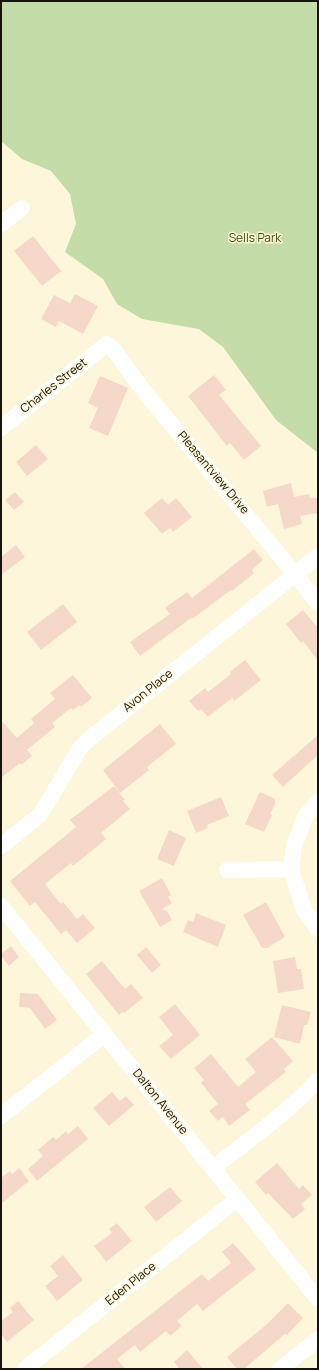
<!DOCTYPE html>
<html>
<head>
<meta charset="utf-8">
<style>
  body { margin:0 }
  #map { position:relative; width:319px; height:1370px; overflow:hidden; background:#fef6da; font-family:Manrope,sans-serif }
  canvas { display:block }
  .frame { position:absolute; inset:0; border:2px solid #17150b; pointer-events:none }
</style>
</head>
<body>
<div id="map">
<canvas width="319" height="1370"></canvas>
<div class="frame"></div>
</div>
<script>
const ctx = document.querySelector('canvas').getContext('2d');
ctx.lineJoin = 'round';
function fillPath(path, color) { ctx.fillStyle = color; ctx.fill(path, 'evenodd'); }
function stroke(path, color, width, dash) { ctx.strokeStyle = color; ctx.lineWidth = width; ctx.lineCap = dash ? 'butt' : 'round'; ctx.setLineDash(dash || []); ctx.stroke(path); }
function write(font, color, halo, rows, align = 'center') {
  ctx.font = font + ' Manrope,sans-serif'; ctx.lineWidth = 3; ctx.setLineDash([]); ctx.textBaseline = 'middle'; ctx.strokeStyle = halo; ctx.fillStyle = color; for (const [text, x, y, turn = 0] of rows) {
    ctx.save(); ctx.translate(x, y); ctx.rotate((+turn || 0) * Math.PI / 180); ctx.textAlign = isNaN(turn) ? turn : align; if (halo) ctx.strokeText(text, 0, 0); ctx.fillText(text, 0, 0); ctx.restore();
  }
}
const green = new Path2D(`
  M1 1H318V453L276 420 223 347 199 329 142 319 117 304 103 279 65 252 76 224 70 194 51 171 22 159 1 141Z`);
const building = new Path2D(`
  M33 236 61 271 42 286 14 251Z
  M75 294 98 306 83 334 59 321 56 327 41 319 54 295 70 303Z
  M214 375 226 390 219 395 261 446 244 460 230 443 227 446 188 396Z
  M100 376 128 388 108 436 89 428 98 408 88 403Z
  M36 445 48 459 27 476 16 462Z
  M291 483 294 497 309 494 310 498H318V513L300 516 302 524 284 529 278 504 267 507 263 491Z
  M15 492 24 502 14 510 5 500Z
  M162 498 168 505 176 498 192 517 173 532 170 528 162 534 144 513Z
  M16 545 25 557 1 575V557Z
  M254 549 263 560 252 570 254 573 232 591 231 590 192 619 191 618 140 656 130 642 170 614 165 608 187 592 192 598Z
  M63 604 77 622 41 650 27 632Z
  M303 610 318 628V661L303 641 301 643 286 624Z
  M245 660 261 680 234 701 232 698 208 717 201 709 198 711 189 701 205 688 208 692 231 674 230 672Z
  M73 675 92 698 81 707 80 705 73 710 71 708 52 723 55 727 27 750 32 756 21 765 20 763 1 778V720L17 738 34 723 31 719 55 699 50 693Z
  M160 724 176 744 147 767 149 770 120 793 103 770Z
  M318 735V755L283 787 272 775Z
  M114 786 125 800 123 801 130 809 101 833 106 839 73 866 71 863 45 884 61 904 63 902 77 919 83 914 95 928 77 943 66 930 61 934 35 902 30 906 10 881 76 827 70 820Z
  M260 792 275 799V804L270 814 272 815 264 832 245 824Z
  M221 797 229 816 207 825 208 828 196 833 187 811Z
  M169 830 186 838 174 866 157 859Z
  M162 878 171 895 168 897 172 903 162 909 167 911 172 920 160 927 139 891Z
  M266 902 285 937 267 948H262L243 915Z
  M196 913 226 925 218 947 183 932 188 920 193 922Z
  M11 946 19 957 9 966 1 956V954Z
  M146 947 161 965 152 973 137 955Z
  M295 957 297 969H301L304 989 278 993 273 961Z
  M102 961 125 989 131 984 143 998 124 1013 123 1012 119 1015 86 974Z
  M20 993 38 994 57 1020 45 1029 30 1008 19 1007Z
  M175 1004 200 1035 171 1059 159 1046 173 1035 159 1017Z
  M282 1005 311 1012 307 1025H304L300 1044 274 1037Z
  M272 1037 293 1061 284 1069 286 1072 245 1104 250 1110 229 1126 223 1117 218 1121 209 1111 218 1104 201 1083 204 1080 194 1068 211 1054 238 1087 256 1072 245 1059Z
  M112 1092 120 1101 126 1096 134 1105 109 1126 93 1108Z
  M78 1126 88 1139 37 1181 28 1169 43 1156 38 1150 53 1137 56 1140 66 1131 68 1134Z
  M277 1163 299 1189 303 1185 312 1195 301 1204 305 1209 293 1219 268 1193 266 1195 255 1182Z
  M19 1168 29 1181 1 1204V1178L10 1171 12 1174Z
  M170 1187 182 1201 156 1222 144 1207Z
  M117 1223 132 1241 106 1262 94 1246 112 1233 109 1229Z
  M233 1243 256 1269 203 1311 197 1304 177 1321 182 1326 170 1336 166 1331 140 1352 135 1345 117 1359 125 1369H81L202 1274 208 1281 231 1263 222 1252Z
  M63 1255 83 1280 57 1301 45 1286 58 1276 50 1266Z
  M18 1301 34 1320 7 1342 1 1334V1321L13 1312 10 1308Z
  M288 1303 303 1318 287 1335 285 1334 244 1369H237L227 1357 266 1325Z
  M187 1350 203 1369H180L174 1362Z`);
const minor = new Path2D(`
  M1 224 22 208
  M1 428 107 344 114 350 139 385 295 574 318 603
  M318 802 305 817 298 836 294 846 291 869 304 910 318 929
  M1 846 40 815 80 748 88 740 318 556
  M227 870 291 869
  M1 906 318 1299
  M1 1116 105 1034
  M213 1168C249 1140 287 1113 318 1080
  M25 1369 237 1199
  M280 1369 318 1339`);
const parkNames = [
  ["Sells Park",255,239]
];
const streetNames = [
  ["Charles Street",54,386,-38],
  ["Pleasantview Drive",213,473,50],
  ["Avon Place",148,691,-39],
  ["Dalton Avenue",160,1102,51],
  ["Eden Place",131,1284,-39]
];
fillPath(green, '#c4dca8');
fillPath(building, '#f5d8ca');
stroke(minor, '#fff', 16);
write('12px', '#385300', '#fef6da', parkNames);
write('12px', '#17150b', '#fef6da', streetNames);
</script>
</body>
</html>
